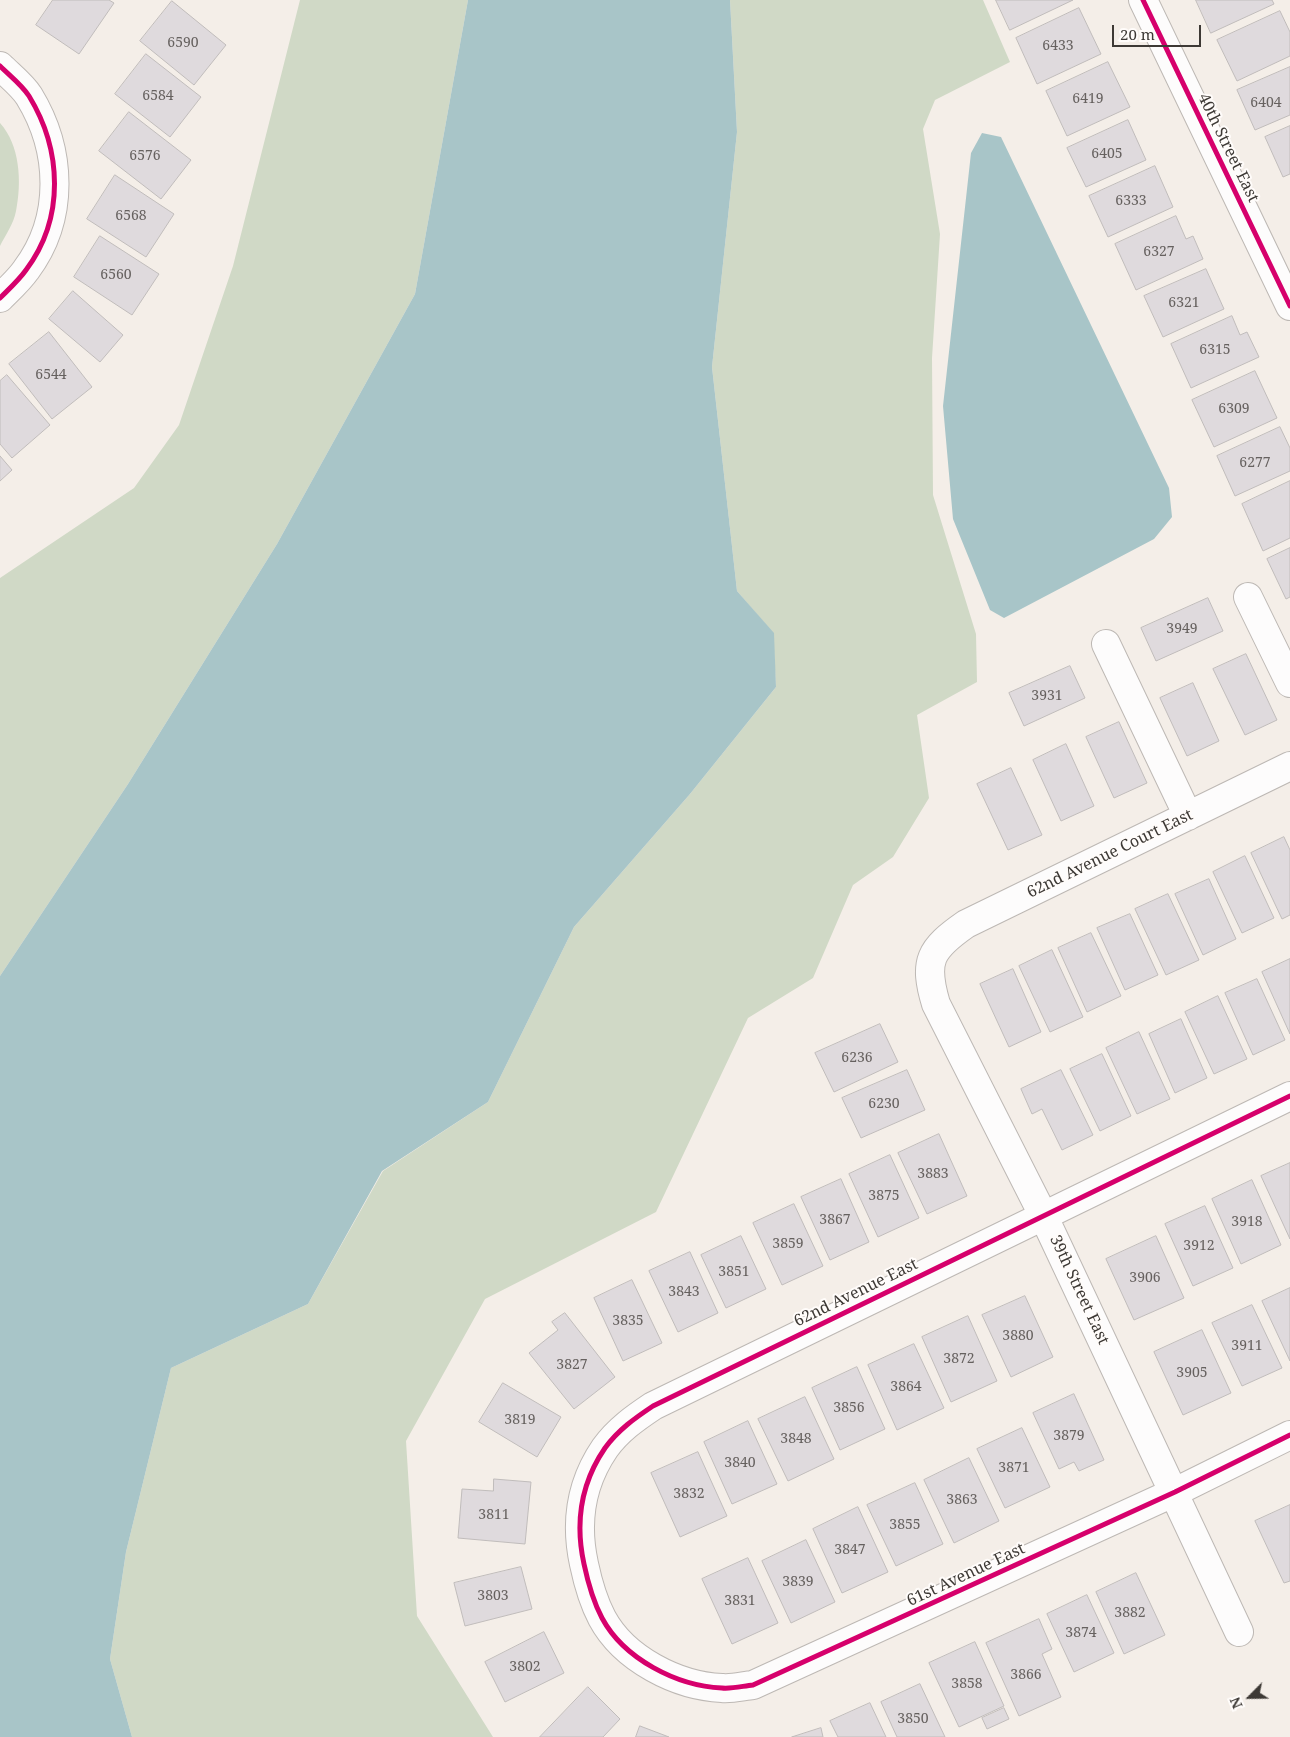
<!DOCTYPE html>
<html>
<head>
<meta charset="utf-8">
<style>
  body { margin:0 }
  #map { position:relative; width:1290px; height:1737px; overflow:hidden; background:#f4eee8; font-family:"Noto Serif",serif }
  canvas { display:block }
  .north { position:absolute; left:1225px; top:1672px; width:50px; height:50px; -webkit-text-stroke:4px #fffcfa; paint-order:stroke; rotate:247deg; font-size:14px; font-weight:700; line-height:20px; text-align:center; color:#3d3935 }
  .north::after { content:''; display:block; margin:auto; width:18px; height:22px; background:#3d3935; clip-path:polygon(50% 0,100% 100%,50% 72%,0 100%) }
  .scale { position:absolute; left:1112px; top:25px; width:89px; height:22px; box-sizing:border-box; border:2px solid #3d3935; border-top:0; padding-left:6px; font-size:15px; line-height:18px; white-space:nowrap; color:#3d3935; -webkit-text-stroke:4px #fffcfa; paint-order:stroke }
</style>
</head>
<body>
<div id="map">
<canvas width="1290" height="1737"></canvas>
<div class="north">N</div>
<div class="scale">20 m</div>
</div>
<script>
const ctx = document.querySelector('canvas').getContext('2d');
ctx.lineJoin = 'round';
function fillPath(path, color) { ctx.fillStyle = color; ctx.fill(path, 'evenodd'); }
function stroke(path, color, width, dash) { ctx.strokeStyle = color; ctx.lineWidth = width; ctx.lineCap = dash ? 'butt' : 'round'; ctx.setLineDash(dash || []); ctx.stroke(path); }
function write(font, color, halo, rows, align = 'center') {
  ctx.font = font + ' "Noto Serif",serif'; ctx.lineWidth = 4; ctx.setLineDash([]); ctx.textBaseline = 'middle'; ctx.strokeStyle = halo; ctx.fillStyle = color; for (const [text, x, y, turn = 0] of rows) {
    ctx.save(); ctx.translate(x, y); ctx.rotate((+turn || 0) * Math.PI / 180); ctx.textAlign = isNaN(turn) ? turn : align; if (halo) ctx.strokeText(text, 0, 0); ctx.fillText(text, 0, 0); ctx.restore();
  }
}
const green = new Path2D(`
  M300 0H468L415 294 277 544 128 784 0 976V578L134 488 179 425 233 266Z
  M730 0H983L1010 62 935 100 923 129 940 234 932 358 933 495 976 634 977 682 917 715 929 798 893 857 853 885 813 978 748 1018 656 1212 485 1299 406 1441 417 1616 493 1737H132L110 1659 126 1552 171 1368 308 1304 383 1171 488 1102 574 927 690 794 776 687 773 633 737 591 712 367 737 132Z
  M0 123C20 145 22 182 16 211 14 223 5 236 0 246Z`);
const water = new Path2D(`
  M468 0H730L737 132 712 367 737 591 774 633 776 687 690 794 574 927 488 1102 382 1171 308 1304 171 1368 126 1552 110 1659 132 1737H0V976L128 784 277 544 415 294Z
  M982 133 1001 137 1169 488 1172 517 1154 539 1004 618 990 610 953 519 943 406 971 153Z`);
const building = new Path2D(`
  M53 0H109L114 3 79 54 36 25Z
  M996 0H1073L1010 30Z
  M1196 0H1272L1274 4 1211 33Z
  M172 1 226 45 194 85 140 41Z
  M1079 8 1101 54 1037 84 1016 38Z
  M1280 11 1290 32V56L1237 81 1217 40Z
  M146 54 201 97 170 137 115 94Z
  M1108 62 1130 107 1067 136 1046 91Z
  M1290 67V115L1255 130 1237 90Z
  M129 112 191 160 161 199 99 151Z
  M1128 120 1146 160 1086 187 1067 148Z
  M1290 126V174L1283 177 1265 137Z
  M1155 166 1173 207 1108 237 1089 196Z
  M115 175 174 214 146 257 87 219Z
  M1176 216 1186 239 1193 236 1203 259 1136 290 1115 244Z
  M100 236 159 274 132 315 74 277Z
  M1206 269 1224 309 1163 337 1144 296Z
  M73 291 123 335 100 362 49 319Z
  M1232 316 1240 335 1247 332 1259 357 1191 388 1171 344Z
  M49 332 92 387 52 419 9 364Z
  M1255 371 1277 418 1214 447 1192 400Z
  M7 375 50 425 12 458 0 444V381Z
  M1280 427 1290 448V471L1235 496 1217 456Z
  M0 456 12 470 0 481Z
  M1290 481V538L1263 551 1242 504Z
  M1290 548V597L1286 599 1267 559Z
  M1208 598 1223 631 1156 661 1141 628Z
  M1246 654 1277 720 1245 735 1213 669Z
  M1070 666 1085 698 1024 726 1009 693Z
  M1193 683 1219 741 1187 756 1160 698Z
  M1119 722 1147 783 1114 798 1086 737Z
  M1066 744 1094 806 1061 821 1033 760Z
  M1011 768 1042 835 1008 850 977 784Z
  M1284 837 1290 850V915L1282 919 1251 853Z
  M1245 856 1274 918 1242 933 1213 872Z
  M1209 879 1236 939 1203 955 1175 894Z
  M1168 894 1199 960 1166 975 1135 909Z
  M1130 914 1158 975 1125 990 1097 928Z
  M1091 933 1121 996 1087 1012 1058 948Z
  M1052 950 1083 1017 1050 1032 1019 966Z
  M1290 959V1034L1262 972Z
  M1013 969 1041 1032 1009 1047 980 984Z
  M1257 979 1285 1040 1253 1055 1225 993Z
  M1218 996 1247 1059 1214 1074 1185 1012Z
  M1181 1019 1207 1078 1175 1093 1149 1034Z
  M880 1024 898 1062 834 1092 815 1053Z
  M1139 1032 1170 1099 1137 1114 1106 1048Z
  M1102 1054 1131 1116 1100 1131 1070 1069Z
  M907 1070 925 1110 861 1138 842 1098Z
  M1061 1070 1093 1135 1062 1150 1042 1109 1032 1114 1021 1089Z
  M939 1134 967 1196 927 1214 898 1153Z
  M890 1155 919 1218 878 1237 849 1174Z
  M1290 1163V1239L1261 1176Z
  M841 1179 869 1242 830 1260 801 1197Z
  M1252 1180 1281 1245 1241 1264 1212 1199Z
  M794 1204 823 1266 782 1285 753 1223Z
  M1205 1206 1233 1268 1193 1286 1165 1224Z
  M741 1236 766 1289 726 1308 701 1255Z
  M1156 1236 1184 1298 1134 1320 1106 1259Z
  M690 1252 718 1313 678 1332 649 1271Z
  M632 1280 662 1343 623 1361 594 1298Z
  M1290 1288V1361L1262 1301Z
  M1025 1296 1053 1357 1011 1377 982 1315Z
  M1252 1305 1282 1368 1242 1386 1212 1323Z
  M565 1313 615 1377 574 1409 529 1353 558 1330 552 1322Z
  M968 1316 997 1381 951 1402 922 1337Z
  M1202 1330 1231 1393 1183 1415 1154 1352Z
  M914 1344 944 1408 897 1430 868 1365Z
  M857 1367 885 1429 840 1450 812 1388Z
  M503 1383 561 1417 537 1457 479 1422Z
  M1074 1394 1104 1460 1079 1471 1074 1462 1059 1469 1033 1413Z
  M805 1397 834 1459 788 1481 758 1419Z
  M748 1421 777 1484 732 1504 704 1442Z
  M1022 1428 1050 1487 1005 1508 977 1449Z
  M698 1452 727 1516 680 1537 651 1473Z
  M969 1458 999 1521 954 1543 924 1480Z
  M494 1479 531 1482 525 1544 458 1538 462 1489 493 1491Z
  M915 1483 943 1544 896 1566 867 1505Z
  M1290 1505V1581L1284 1583 1255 1521Z
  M858 1507 888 1572 842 1593 813 1529Z
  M806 1540 835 1602 791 1623 762 1561Z
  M748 1558 778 1623 732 1644 702 1579Z
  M521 1567 532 1609 465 1626 454 1583Z
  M1136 1573 1165 1635 1124 1654 1096 1592Z
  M1087 1595 1114 1653 1074 1672 1047 1614Z
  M1039 1619 1052 1649 1042 1654 1061 1697 1019 1716 986 1643Z
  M544 1632 564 1673 505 1702 485 1662Z
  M975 1642 1004 1706 959 1727 929 1663Z
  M920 1684 945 1737H897L881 1702Z
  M588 1687 620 1719 603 1737H540Z
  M870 1703 886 1737H838L830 1721Z
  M1004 1708 1009 1719 987 1729 982 1718Z
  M640 1726 669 1737H636Z
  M821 1728 823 1737H792Z`);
const minor = new Path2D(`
  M1143 0 1290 306
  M0 66C9 75 22 85 29 96 62 150 65 218 26 270 19 280 9 289 0 298
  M1248 597 1290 683
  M1106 644 1188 816
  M1290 1096 653 1406C635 1418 618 1430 605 1448 581 1483 575 1523 584 1564 588 1583 593 1601 602 1618 624 1659 677 1686 722 1688 732 1689 743 1686 753 1685L1175 1492 1290 1435
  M1239 1632 1043 1215 936 1004C923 961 930 949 966 924L1290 766`);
const cycleway = new Path2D(`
  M1143 0 1290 306
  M0 66C9 75 22 85 29 96 62 150 65 218 26 270 19 280 9 289 0 298
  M1290 1096 653 1406C635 1418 618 1430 605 1448 581 1483 575 1523 584 1564 588 1583 593 1601 602 1618 624 1659 677 1686 722 1688 732 1689 743 1686 753 1685L1175 1492 1290 1435`);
const numberNames = [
  ["6590",183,43],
  ["6433",1058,46],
  ["6584",158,96],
  ["6419",1088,99],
  ["6404",1266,103],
  ["6405",1107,154],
  ["6576",145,156],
  ["6333",1131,201],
  ["6568",131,216],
  ["6327",1159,252],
  ["6560",116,275],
  ["6321",1184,303],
  ["6315",1215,350],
  ["6544",51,375],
  ["6309",1234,409],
  ["6277",1255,463],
  ["3949",1182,629],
  ["3931",1047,696],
  ["6236",857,1058],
  ["6230",884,1104],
  ["3883",933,1174],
  ["3875",884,1196],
  ["3867",835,1220],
  ["3918",1247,1222],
  ["3859",788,1244],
  ["3912",1199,1246],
  ["3851",734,1272],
  ["3906",1145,1278],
  ["3843",684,1292],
  ["3835",628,1321],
  ["3880",1018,1336],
  ["3911",1247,1346],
  ["3872",959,1359],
  ["3827",572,1365],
  ["3905",1192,1373],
  ["3864",906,1387],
  ["3856",849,1408],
  ["3819",520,1420],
  ["3879",1069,1436],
  ["3848",796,1439],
  ["3840",740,1463],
  ["3871",1014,1468],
  ["3832",689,1494],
  ["3863",962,1500],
  ["3811",494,1515],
  ["3855",905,1525],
  ["3847",850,1550],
  ["3839",798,1582],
  ["3803",493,1596],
  ["3831",740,1601],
  ["3882",1130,1613],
  ["3874",1081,1633],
  ["3802",525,1667],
  ["3866",1026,1675],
  ["3858",967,1684],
  ["3850",913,1719]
];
const streetNames = [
  ["40th Street East",1228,148,64],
  ["62nd Avenue Court East",1110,854,-26],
  ["39th Street East",1079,1290,65],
  ["62nd Avenue East",856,1293,-26],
  ["61st Avenue East",966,1575,-25]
];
fillPath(green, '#d0d9c6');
fillPath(water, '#a8c5c8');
fillPath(building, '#dfdadd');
stroke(building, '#c0bcbb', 1);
stroke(minor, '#bdb8b4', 30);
stroke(minor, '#fdfcfc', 28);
stroke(cycleway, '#d6006c', 5);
write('14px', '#66615f', null, numberNames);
write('16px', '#3d3935', '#fffcfa', streetNames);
</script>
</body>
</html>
